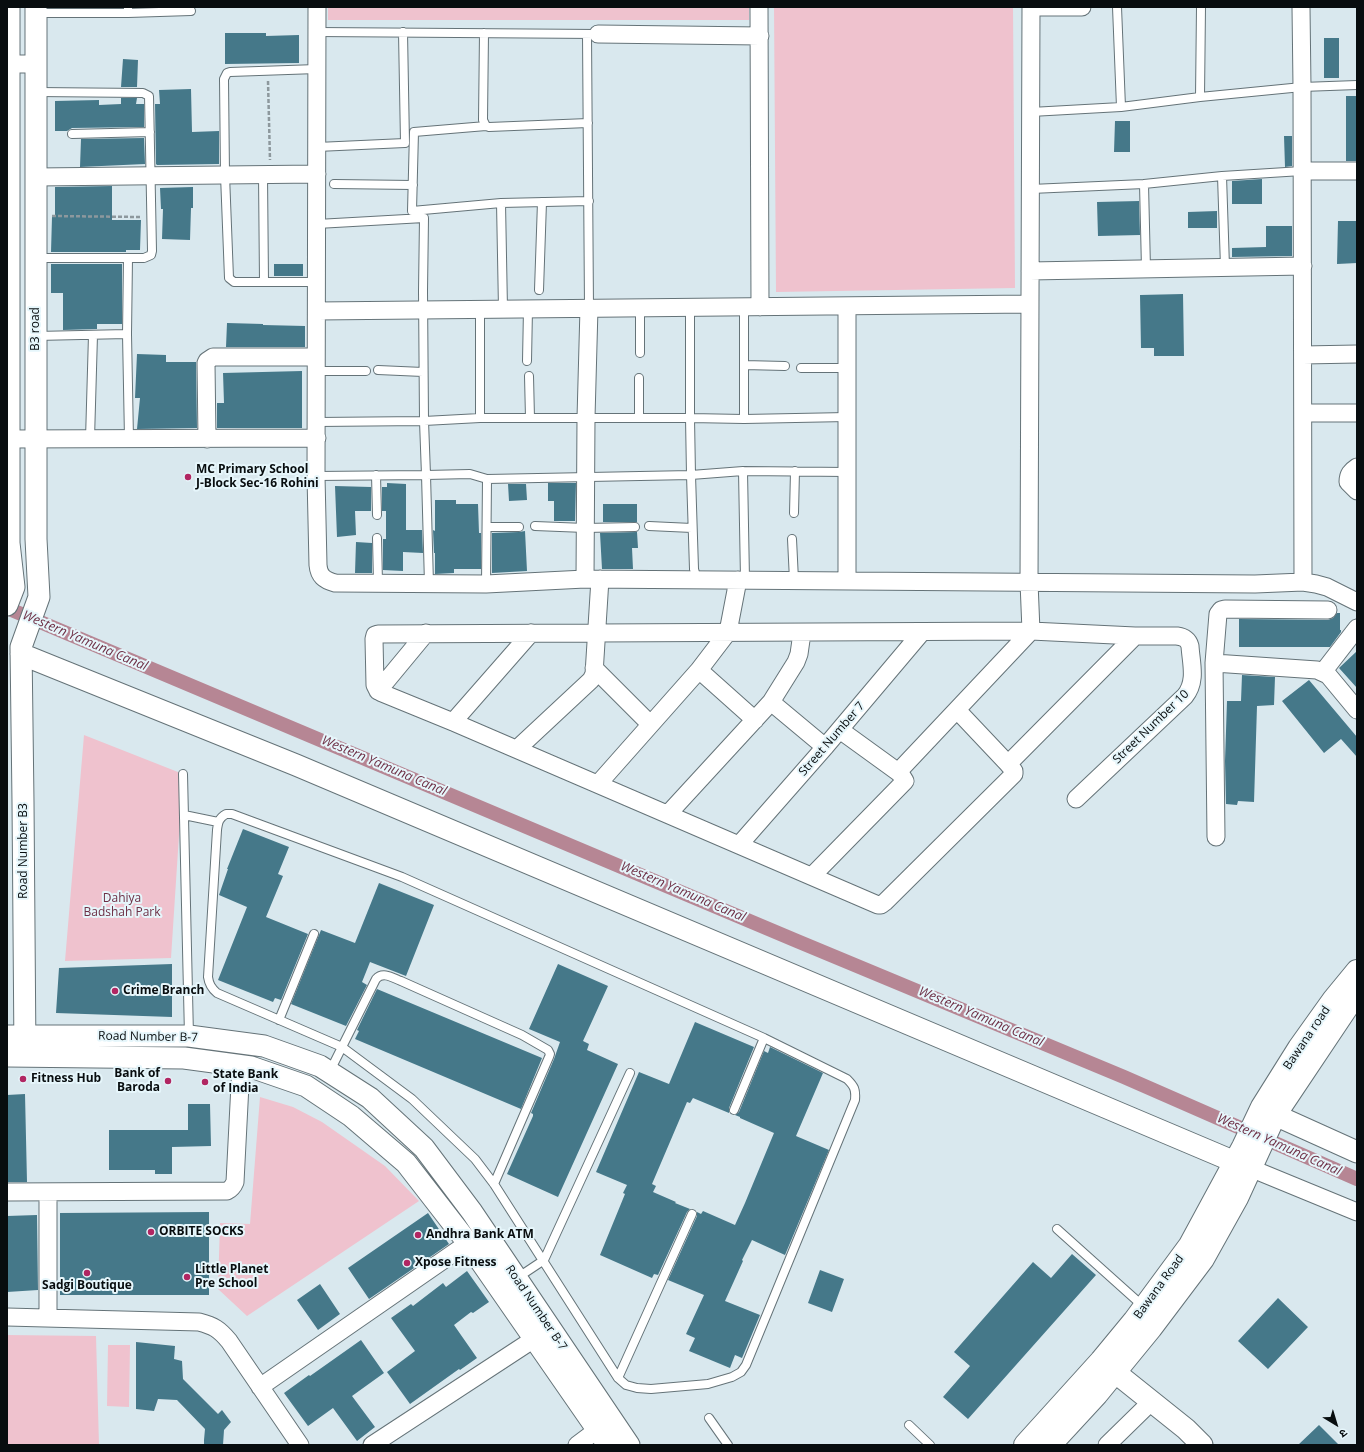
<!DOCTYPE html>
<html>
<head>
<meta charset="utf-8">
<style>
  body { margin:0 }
  #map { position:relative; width:1364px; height:1452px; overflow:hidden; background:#d9e8ee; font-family:"Open Sans","Noto Sans Devanagari",sans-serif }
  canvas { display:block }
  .frame { position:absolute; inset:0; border:8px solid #080d0f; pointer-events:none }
  .north { position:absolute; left:1316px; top:1404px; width:40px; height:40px; -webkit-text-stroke:3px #e6f6fb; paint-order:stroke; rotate:142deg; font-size:11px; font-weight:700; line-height:16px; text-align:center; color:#080d0f }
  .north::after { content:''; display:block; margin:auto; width:14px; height:18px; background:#080d0f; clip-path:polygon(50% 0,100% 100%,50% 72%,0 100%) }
</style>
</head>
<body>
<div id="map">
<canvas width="1364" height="1452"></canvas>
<div class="frame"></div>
<div class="north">उ</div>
</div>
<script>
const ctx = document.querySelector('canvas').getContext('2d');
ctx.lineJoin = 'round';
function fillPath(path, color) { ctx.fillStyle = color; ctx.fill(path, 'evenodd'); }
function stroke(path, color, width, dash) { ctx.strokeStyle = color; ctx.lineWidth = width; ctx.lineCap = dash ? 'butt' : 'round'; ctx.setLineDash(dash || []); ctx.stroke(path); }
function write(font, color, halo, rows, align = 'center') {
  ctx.font = font + ' "Open Sans",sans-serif'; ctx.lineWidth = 4; ctx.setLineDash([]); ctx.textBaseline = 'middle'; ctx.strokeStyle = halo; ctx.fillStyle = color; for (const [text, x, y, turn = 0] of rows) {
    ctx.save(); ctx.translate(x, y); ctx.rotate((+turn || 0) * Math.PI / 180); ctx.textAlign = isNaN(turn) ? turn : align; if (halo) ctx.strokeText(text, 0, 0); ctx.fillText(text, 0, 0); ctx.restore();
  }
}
const green = new Path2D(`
  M328 7H749V20H328Z
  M774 7H1013L1015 288 776 292Z
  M84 735 183 774 171 958 65 961Z
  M260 1097 293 1107 322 1122 385 1166 419 1201 247 1316 218 1289 220 1223 250 1224Z
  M7 1335 96 1336 99 1445H7Z
  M108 1345H130L129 1407 107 1406Z`);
const canal = new Path2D(`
  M7 608 797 941 1124 1077 1357 1179`);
const building = new Path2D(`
  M225 33H266V36L299 35V63L225 64Z
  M1324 38H1339V78H1324Z
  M123 59 138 60 137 87H121Z
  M191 89 192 132 219 131V164L157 165 156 164 155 104H160L159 90Z
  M1346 96H1357V161H1346Z
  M121 98H137L136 104H144V127L72 128 67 131H55V101L99 100V105L121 104Z
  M1115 121H1130V152H1114Z
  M1284 136H1292V166L1285 167Z
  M144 138 145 164 80 167 81 139Z
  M1262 179V204H1232V181Z
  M112 186V220H141L140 250H126V252H51L52 217H55V187Z
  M193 187V208H191L190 240 162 239 163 209H161L160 188Z
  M1139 201 1140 235 1098 236 1097 202Z
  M1217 211V228H1188V212Z
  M1338 221H1357V263L1337 264Z
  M1266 226H1292V256L1232 257V248L1266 247Z
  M51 264H122V324H97V329L63 330V293H51Z
  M274 264H303V276H274Z
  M1183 294 1184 356H1154V348H1141L1140 295Z
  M227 323 263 324V325L305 326V347H226Z
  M137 354 166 355V362H196L197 428 137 429 140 398H135Z
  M302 371V428H217V403H224L223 373Z
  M387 483 406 484V530H422L423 553 403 552V571L383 570V539H386V511H382V487H387Z
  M548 483H576L575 521H554V501H548Z
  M508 484H526L527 500 509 501Z
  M335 486 371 487V511H355L356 535 337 537Z
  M435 500H456V504H478L479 533H481V569H454V573L435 574V553H434L433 530 435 531Z
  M603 504H637V522H603Z
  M525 531 527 571 492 573V533L519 532Z
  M637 532 638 548H632L633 569H602L600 533Z
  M356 542 372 543V573H355Z
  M1337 613H1340V630H1341V632L1330 647H1239V619L1328 620 1333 618Z
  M1357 651V688L1339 668Z
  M1242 675 1275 677 1274 705 1257 706 1254 802 1238 801 1237 805 1226 804 1225 761 1227 701H1241Z
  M1309 680 1357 737V757L1341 739 1324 753 1282 701Z
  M243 829 289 847 278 874 283 876 266 917 308 934 281 1000 275 998 273 1002 218 980 247 907 219 895 228 869H227Z
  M379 883 434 905 406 976 370 962 362 982 367 985 346 1026 291 1004 321 930 355 943Z
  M172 964V1017L56 1013 59 968Z
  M558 964 608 986 583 1041 589 1044 587 1050 618 1064 558 1197 507 1174 533 1116V1114L531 1113 554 1059 560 1042 529 1029Z
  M377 989 542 1058 521 1109 355 1039 359 1031 357 1030Z
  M695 1022 754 1047 729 1108V1113L693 1098 690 1103 687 1102 652 1184 656 1186 653 1192 676 1202 675 1203 690 1209 687 1212 658 1275 654 1274 652 1278 600 1255 625 1194 623 1193 627 1185 596 1172 639 1072 669 1084Z
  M770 1047 823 1073 796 1136 829 1150 785 1255 752 1240 742 1260 743 1261 725 1301 760 1315 742 1358 735 1355 730 1368 689 1351 695 1338 686 1334 704 1295 668 1280 697 1216V1212L701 1214 703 1211 735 1225 745 1203 774 1133 740 1118V1117L735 1115 739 1112 764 1051 768 1053Z
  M25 1094 27 1182H7V1095Z
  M188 1104H210L211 1146 172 1147V1174H155V1170H109V1130H188Z
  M209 1212V1295H60V1213Z
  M428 1213 449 1244 369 1299 348 1268Z
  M37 1215 38 1290 7 1292V1216Z
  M1072 1254 1096 1275 968 1419 943 1397 970 1366 954 1352 1033 1262 1051 1278Z
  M820 1270 844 1279 832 1312 808 1303Z
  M467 1271 489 1302 473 1313 471 1312 454 1325 477 1358 460 1370 459 1369 410 1404 387 1372 415 1351 391 1318 411 1304 413 1306 443 1283 446 1287Z
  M320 1284 340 1314 318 1330 297 1300Z
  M1278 1298 1308 1327 1268 1369 1238 1341Z
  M361 1340 384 1373 352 1396 375 1427 357 1441 333 1408 308 1426 284 1393 309 1375 310 1376Z
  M136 1342 175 1346 174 1359 182 1361 183 1379 218 1414 222 1410 231 1422 224 1430 223 1445H204V1440L205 1429 177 1400 158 1399 154 1411 136 1409Z
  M1319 1425 1339 1445H1298Z`);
const path = new Path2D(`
  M268 81 270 160
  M52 216 141 217`);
const service = new Path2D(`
  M1201 7 1200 97 1302 87 1357 85
  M37 13H128V7
  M128 13 191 11
  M317 32 598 34
  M484 33 483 120 486 126 489 127 588 123
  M587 34 589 308
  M1121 107 1200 97
  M1031 112 1121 107 1117 7
  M486 126 414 132 412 211 501 203
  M72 134 150 132
  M317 147 405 143 403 32
  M263 175 264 282
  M334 184 413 185
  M1144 184 1222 176
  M1031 189 1144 184 1146 269
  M36 258H144L151 255 152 251 149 96 143 93 37 92
  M1225 267 1222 176 1302 171
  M317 282H234L229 278 225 175 224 79 227 73 230 72 317 69
  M539 290 542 202
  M744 307V419L847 417
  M640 308V353
  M480 309V418H690V307
  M503 309 501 203 589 201
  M127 334 128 258
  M36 336 127 334 129 439
  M527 361 528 309
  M744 365 785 366
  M801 368H847
  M378 370 423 372
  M317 371H366
  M529 376 530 418
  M639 378V418
  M480 418 424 421 426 475 470 474 487 479
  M317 422 424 421 423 291 424 218 317 224
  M90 439 93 335
  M743 471 691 475 690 418 744 419
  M376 475 377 515
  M316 476 426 475 429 584
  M794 513 795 471
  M535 526 585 528 635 527
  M649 526 692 528
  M488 527H519
  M377 538 378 583
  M792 539 794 580
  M745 579 743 471 847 472
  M486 584 487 479 691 475 694 569 697 580
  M183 774 189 1036
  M226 814H232L402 877 764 1038 847 1079C854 1086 856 1089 855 1100L746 1365 741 1372 732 1377 708 1384 651 1389 637 1388 626 1385 618 1378 494 1184 475 1159 412 1099 342 1047 217 993C211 988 209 984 208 977L217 830C218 822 219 818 226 814Z
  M184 815 218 822
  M279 1020 314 934
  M330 1071 376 979C383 971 393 978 401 981L522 1035 548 1050 550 1054 549 1057 494 1184
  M734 1110 764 1038
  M1057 1229 1144 1307
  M517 1278 544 1260 630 1073
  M618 1378 692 1214
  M709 1418 728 1445
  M909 1425 930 1445`);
const minor = new Path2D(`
  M317 7 316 476 318 565C319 576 324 580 335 583L486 584 585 579 1255 584 1303 582 1316 584 1327 587 1357 602
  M759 7 760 307
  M1031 7H1082
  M1301 7 1302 87 1303 582
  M598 34 760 36
  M7 64H36
  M1302 171H1357
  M36 177 317 174
  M1030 271 1303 266
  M317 311 1030 304
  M1303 355 1357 354
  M1304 413H1357
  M9 439 317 438
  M207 439 206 363 207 361 213 357H316
  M1357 467C1351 471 1348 474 1348 482L1357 491
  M585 579 586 418 589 308
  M847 580V306
  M1214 663 1317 670 1328 675 1357 710
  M594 668 650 724
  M699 670 755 720
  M1323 672 1357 628
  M378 691 426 633
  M771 702 825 747
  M957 710 1008 764 1014 771V774L885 902 881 905H878L453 722 382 693 378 691 375 685 374 639 375 635 378 634 1031 631 1135 636H1177C1184 637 1188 639 1190 646 1191 663 1197 681 1185 696L1076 799
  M453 722 531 633
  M517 749 591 680 594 674 600 579
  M1008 764 1135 636
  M898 772 1031 631 1029 582 1031 7
  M598 784 699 670 728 632 738 580
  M668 814 771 702 796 662 799 654 802 633
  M1216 837 1214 663 1218 614 1221 610 1225 609 1328 610
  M739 845 825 747 922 632
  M812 876 905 781 902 776 898 772 840 730
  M1250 1168 1357 1212
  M7 1192 227 1191C231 1189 233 1187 235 1182L241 1065
  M7 1317 199 1322C214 1326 219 1329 229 1341L300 1445
  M48 1318V1192
  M260 1387 468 1243
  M372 1445 534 1339
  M577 1445 597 1430
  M1107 1445 1152 1401`);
const tertiary = new Path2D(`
  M7 605 14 587 9 543V7
  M21 654 296 765 1235 1162
  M7 1036H189L264 1046 320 1066 370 1098 424 1148 472 1212 629 1445
  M25 1055 23 802 21 647 39 597 36 539V7
  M7 1056 184 1058 251 1067 306 1086 351 1116 406 1163 468 1243 608 1445
  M1275 1115 1357 1152
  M1101 1361 1186 1429 1202 1445`);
const secondary = new Path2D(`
  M1025 1445 1101 1361 1134 1321 1190 1245 1243 1147 1262 1107 1299 1048 1334 999 1357 971
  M1050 1445 1097 1394 1151 1328 1203 1259 1237 1198 1275 1115 1356 994`);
const markers = [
  [188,477,4,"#b12662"],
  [115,991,4,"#b12662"],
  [23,1079,4,"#b12662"],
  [168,1081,4,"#b12662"],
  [205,1082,4,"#b12662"],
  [151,1232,4,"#b12662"],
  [418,1235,4,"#b12662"],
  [407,1263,4,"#b12662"],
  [87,1273,4,"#b12662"],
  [187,1277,4,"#b12662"]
];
const streetNames = [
  ["B3 road",36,329,-90],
  ["Street Number 10",1151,727,-44],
  ["Street Number 7",832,739,-49],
  ["Road Number B3",24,851,-90],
  ["Road Number B-7",148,1037,1],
  ["Bawana road",1307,1038,-56],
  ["Bawana Road",1159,1287,-54],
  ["Road Number B-7",536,1308,56]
];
const poiNames = [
  ["MC Primary School",196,470],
  ["J-Block Sec-16 Rohini",196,484],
  ["Crime Branch",123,991],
  ["Bank of",160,1074,"right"],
  ["Baroda",160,1088,"right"],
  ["State Bank",213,1075],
  ["of India",213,1089],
  ["Fitness Hub",31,1079],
  ["ORBITE SOCKS",159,1232],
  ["Andhra Bank ATM",426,1235],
  ["Xpose Fitness",415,1263],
  ["Little Planet",195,1270],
  ["Pre School",195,1284],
  ["Sadgi Boutique",87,1286,"center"]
];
const parkNames = [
  ["Dahiya",122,899],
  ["Badshah Park",122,913]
];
const waterNames = [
  ["Western Yamuna Canal",85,641,23],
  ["Western Yamuna Canal",384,766,23],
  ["Western Yamuna Canal",683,892,23],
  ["Western Yamuna Canal",981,1017,23],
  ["Western Yamuna Canal",1279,1145,24]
];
fillPath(green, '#efc2ce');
stroke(canal, '#b68694', 14);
fillPath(building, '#457889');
stroke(service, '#657378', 10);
stroke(minor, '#657378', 19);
stroke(tertiary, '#657378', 23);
stroke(secondary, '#657378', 24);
stroke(path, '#8d989d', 2.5, [4, 2]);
stroke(service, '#fff', 8);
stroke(minor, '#fff', 17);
stroke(tertiary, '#fff', 21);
stroke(secondary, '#fff', 22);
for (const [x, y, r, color] of markers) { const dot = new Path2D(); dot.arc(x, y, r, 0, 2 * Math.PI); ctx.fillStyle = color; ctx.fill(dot); stroke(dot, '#e6f6fb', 1.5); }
write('12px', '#080d0f', '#e6f6fb', streetNames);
write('bold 12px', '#080d0f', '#e6f6fb', poiNames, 'left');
write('12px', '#6d2f45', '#e6f6fb', parkNames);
write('italic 13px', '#6e3046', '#e6f6fb', waterNames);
</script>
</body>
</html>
